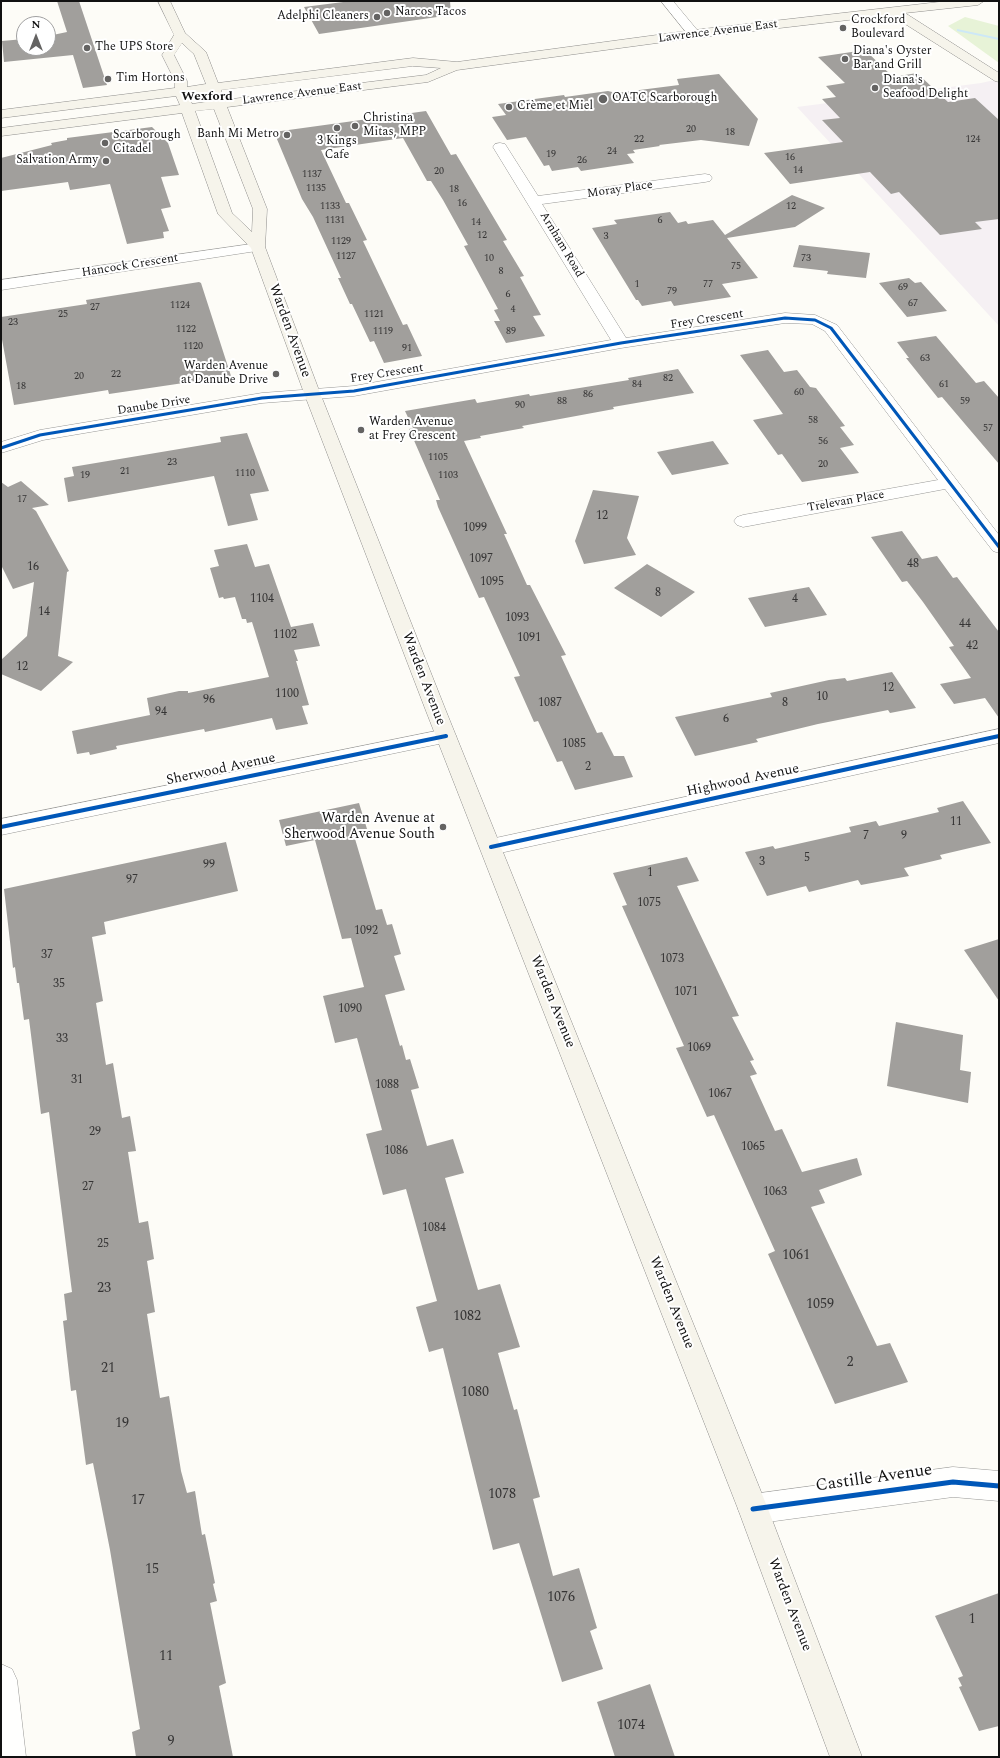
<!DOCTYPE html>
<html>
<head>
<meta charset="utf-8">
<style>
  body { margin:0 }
  #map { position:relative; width:1000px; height:1758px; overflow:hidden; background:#fdfcf7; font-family:Spectral,serif }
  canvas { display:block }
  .frame { position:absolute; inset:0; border:2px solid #111; pointer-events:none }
  .north { position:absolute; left:16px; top:16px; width:40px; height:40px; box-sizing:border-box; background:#fff; border:1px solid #a0a0a0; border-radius:50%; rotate:0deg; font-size:11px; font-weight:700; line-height:16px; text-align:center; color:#111 }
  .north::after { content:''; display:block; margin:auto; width:14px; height:18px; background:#646362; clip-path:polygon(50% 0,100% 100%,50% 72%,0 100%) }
</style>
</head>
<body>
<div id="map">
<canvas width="1000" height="1758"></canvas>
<div class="frame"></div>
<div class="north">N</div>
</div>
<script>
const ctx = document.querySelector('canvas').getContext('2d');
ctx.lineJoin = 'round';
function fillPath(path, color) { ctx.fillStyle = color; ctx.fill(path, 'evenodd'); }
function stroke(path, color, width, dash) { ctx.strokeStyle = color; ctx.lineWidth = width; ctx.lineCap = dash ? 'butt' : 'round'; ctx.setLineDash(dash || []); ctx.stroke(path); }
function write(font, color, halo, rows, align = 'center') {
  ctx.font = font + ' Spectral,serif'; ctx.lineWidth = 4; ctx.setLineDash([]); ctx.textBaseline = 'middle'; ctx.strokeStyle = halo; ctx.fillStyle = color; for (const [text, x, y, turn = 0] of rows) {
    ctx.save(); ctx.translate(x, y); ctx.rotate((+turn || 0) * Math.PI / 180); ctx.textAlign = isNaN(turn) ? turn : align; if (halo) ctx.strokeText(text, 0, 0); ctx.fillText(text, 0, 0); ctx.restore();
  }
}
const industrial = new Path2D(`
  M999 79V326L797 107 981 83Z`);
const green = new Path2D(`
  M965 17 999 26V63L948 26Z`);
const stream = new Path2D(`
  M957 29 999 38V40L957 31Z`);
const building = new Path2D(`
  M57 1H79L107 85 83 88 73 55 4 62 2 41 24 39V48H48V36L67 32Z
  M351 1H450L451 15 319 34 304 7Z
  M865 50 893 77 917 73 948 102 975 98 999 120V219L975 222 982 229 940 235 899 192 891 194 870 172 790 184 764 153 843 142 822 120 840 118 822 99 836 97 826 86 845 83 818 57Z
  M719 74 758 119 749 146 701 140 659 145 660 146 633 150 635 153 627 154 634 163 581 171 578 167 552 171 549 165 544 166 526 137 507 140 492 117 506 115 498 104 564 95 565 97 608 91 616 93 679 85 677 79Z
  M426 111 451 155 456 154 507 240 503 241 524 276 520 277 541 315 533 316 545 336 506 343 494 321H500L494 310 498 309 464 246 468 245 443 200 431 181H427L403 138 321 150 346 203H349L367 240 363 241 403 325 407 324 422 356 384 363 374 341 370 342 352 304H350L338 278H341L313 217 302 199 274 132Z
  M152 127 168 143 179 175 161 177 171 207 161 209 169 231 163 232 164 238 127 244 110 184 70 190 68 182 1 191V158L52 145 51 143 67 140V138Z
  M792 195 825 208 795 227 727 238 758 278 722 284 731 297 674 306 671 301 642 306 638 300H636L592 228 617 224 614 220 670 212 678 223 686 221 688 224 713 220 725 235Z
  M799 245 870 253 866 278 827 274 828 271 793 267Z
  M909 278 915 283 921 282 947 311 907 317 879 283Z
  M199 282 201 283 231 376 109 394 108 390 14 405 1 334V317L87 304 86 300Z
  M936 336 976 383 984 381 999 398V464L942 397 938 398 906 358H909L897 342Z
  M768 350 784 372 797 370 810 387 816 388 845 426 840 427 854 445 840 448 859 473 802 482 782 454 778 455 753 420 783 414 740 355Z
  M678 369 694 393 613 407 614 409 522 426 524 428 480 436 481 438 464 441 507 534H504L527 585H530L566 655 561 656 597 733 602 732 614 756H624L633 777 575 790 562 761 557 762 538 721 534 722 514 677 520 676 484 597 479 598 438 507 436 500H440L409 429 413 428 405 411 475 399 477 403 529 394 530 396 629 380 628 378Z
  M247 433 269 491 250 494 258 520 228 526 214 476 68 502 64 478 74 476 72 467 221 442 220 437Z
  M713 441 729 464 672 475 657 452Z
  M21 481 49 505 32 508 36 511 69 571 67 572 58 656 73 662 41 691 1 674V660L27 636 34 582 13 589 1 565V482L8 487Z
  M593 490 639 496 627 538 636 555 584 564 575 541Z
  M902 531 922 559 937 556 953 578 957 577 999 632V718L985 698 954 704 940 684 971 678 949 647 954 646 923 602 907 581 902 582 871 537Z
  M247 544 255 567 269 564 291 627 313 623 320 646 294 650 298 661H296L309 705 302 706 308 724 276 730 272 718 205 732 204 729 116 746 117 749 90 755 89 752 77 754 72 731 150 715 147 698 179 691H188V693L269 677 252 622 247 623 246 619H242L235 597 224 599 223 597 219 598 210 568 219 566 214 550Z
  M647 564 695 592 661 617 614 588Z
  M809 587 827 615 765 627 748 598Z
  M892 672 916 708 890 713 888 710 818 724 756 739 758 742 695 756 675 717 772 697 770 693 829 680 845 678 847 681Z
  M963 801 991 843 940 855 942 859 904 868 909 876 861 885 858 880 809 892 806 886 767 896 745 852 773 846 775 849 851 832 849 827 876 821 879 826 939 812 937 808Z
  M359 803 367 829 353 832 376 910 382 909 387 925 392 924 401 954 394 956 405 990 385 995 400 1046 402 1045 406 1060 410 1059 419 1088 411 1090 427 1146 453 1139 464 1173 445 1178 478 1290 500 1284 520 1347 498 1353 514 1410 517 1409 540 1497 533 1499 553 1576 579 1568 597 1628 590 1631 603 1669 562 1682 519 1543 493 1550 443 1348 429 1352 416 1307 437 1301 406 1189 383 1195 366 1134 382 1130 357 1038 335 1043 323 996 364 987 351 938 342 939 315 840 286 846 279 820Z
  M226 842 238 891 104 922 106 934 92 937 103 1001 96 1003 106 1065 113 1063 122 1118 130 1116 136 1151 128 1152 139 1223 148 1221 154 1259 147 1261 155 1312 147 1314 160 1398 169 1396 181 1471 187 1493 195 1491 202 1535 205 1534 215 1583 213 1584 217 1601 210 1603 226 1683 219 1686 233 1757H136L132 1732 140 1729 110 1550 93 1463 86 1465 76 1390 71 1391 63 1321 67 1320 64 1294 72 1292 49 1112 41 1114 29 1019 24 1020 19 983H17L15 967 13 968 4 889Z
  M687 857 699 881 677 886 739 1016 732 1017 754 1060 750 1061 757 1074 750 1076 775 1131 782 1129 802 1172 857 1158 862 1175 819 1190 825 1203 811 1207 877 1346 890 1343 908 1382 835 1404 768 1254 775 1251 714 1115 707 1117 676 1048 684 1046 622 906 627 905 613 873Z
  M999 939V1001L964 950Z
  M896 1022 963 1035 960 1070 971 1072 968 1103 887 1086Z
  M999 1593V1726L979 1731 959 1687 962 1686 958 1678 963 1676 935 1616Z
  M650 1684 675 1757H615L597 1702Z`);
const street = new Path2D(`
  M661 1H673L698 31 700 34 698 37H690Z
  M500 143 505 144 538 196 705 174 710 175 712 178 710 181 705 182 542 204 626 338 785 313 815 315 837 325 999 535V553L993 551 945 489 743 527 737 525 734 521 737 517 743 515 938 480 825 331 812 324 785 323 621 348 354 396 262 403 43 440 1 453V442L40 430 262 393 354 386 611 340 493 147 495 144Z
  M258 243 263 244 265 247 263 250 1 290V280Z
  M446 729 453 731 456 736 453 741 1 835V819Z
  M999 729V743L491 855 483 853 480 847 483 841 491 839Z
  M953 1467 999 1471V1501L953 1497 753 1524 743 1519 738 1509 743 1499 753 1494Z
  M1 1664 12 1669 17 1680 26 1757H1Z`);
const secondary = new Path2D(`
  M158 1H170L185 33 206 52 218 83 413 58 457 62 694 30 948 1H984L978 5 905 13 999 73V82L995 81 891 15 694 38 457 70 428 82 227 107 267 209 265 247 320 393 446 711 768 1509 862 1757H830L738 1509 426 711 304 393 251 248 218 214 182 113 1 136V128L180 105 176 96 1 118V110L175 88V81L162 55 174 35ZM182 43 194 54 206 84 187 87V81L174 55ZM413 66 441 68 426 75 224 100 221 90ZM209 92 212 101 192 104 189 94ZM214 109 253 209 252 232 232 213 195 111Z`);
const cyclewayFar2 = new Path2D(`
  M1 448 40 435 262 398 354 391 621 343 785 318 815 320 831 328 999 547`);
const cyclewayFar1 = new Path2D(`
  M1 827 446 736
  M491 847 999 736`);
const cycleway = new Path2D(`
  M753 1509 953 1482 999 1486`);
const markers = [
  [387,13,4,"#646362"],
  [377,17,4,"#646362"],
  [843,28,4,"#646362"],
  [87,48,4,"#646362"],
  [845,59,4,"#646362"],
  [108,79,4,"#646362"],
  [875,88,4,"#646362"],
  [603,99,5,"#646362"],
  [509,107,4,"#646362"],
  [355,126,4,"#646362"],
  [337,128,4,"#646362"],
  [287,135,4,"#646362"],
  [105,143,4,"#646362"],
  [106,161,4,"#646362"],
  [276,374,4,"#646362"],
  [361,430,4,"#646362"],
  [443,827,4,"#646362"]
];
const farNumbernames = [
  ["20",691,130],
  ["18",730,133],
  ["22",639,140],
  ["124",973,140],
  ["24",612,152],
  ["19",551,155],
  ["16",790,158],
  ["26",582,161],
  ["14",798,171],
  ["20",439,172],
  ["1137",312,175],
  ["1135",316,189],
  ["18",454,190],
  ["16",462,204],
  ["1133",330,207],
  ["12",791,207],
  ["1131",335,221],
  ["6",660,221],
  ["14",476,223],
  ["12",482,236],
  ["3",606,237],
  ["1129",341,242],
  ["1127",346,257],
  ["10",489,259],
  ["73",806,259],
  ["75",736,267],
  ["8",501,272],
  ["1",637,285],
  ["77",708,285],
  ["69",903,288],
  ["79",672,292],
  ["6",508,295],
  ["67",913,304],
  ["1124",180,306],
  ["27",95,308],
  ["4",513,310],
  ["25",63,315],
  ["1121",374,315],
  ["23",13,323],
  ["1122",186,330],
  ["1119",383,332],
  ["89",511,332],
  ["1120",193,347],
  ["91",407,349],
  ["63",925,359],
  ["22",116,375],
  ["20",79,377],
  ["82",668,379],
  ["84",637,385],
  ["61",944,385],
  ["18",21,387],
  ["60",799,393],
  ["86",588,395],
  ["88",562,402],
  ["59",965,402],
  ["90",520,406],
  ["58",813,421],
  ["57",988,429],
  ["56",823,442],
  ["1105",438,458],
  ["23",172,463],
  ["20",823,465],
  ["21",125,472],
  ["1110",245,474],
  ["19",85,476],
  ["1103",448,476],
  ["17",22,500]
];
const farPoinames = [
  ["Narcos Tacos",395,13],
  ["Adelphi Cleaners",369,17,"right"],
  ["Crockford",851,21],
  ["Boulevard",851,35],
  ["The UPS Store",95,48],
  ["Diana's Oyster",853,52],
  ["Bar and Grill",853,66],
  ["Tim Hortons",116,79],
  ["Diana's",883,81],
  ["Seafood Delight",883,95],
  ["OATC Scarborough",612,99],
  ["Crème et Miel",517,107],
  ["Christina",363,119],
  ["Mitas, MPP",363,133],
  ["Banh Mi Metro",279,135,"right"],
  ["Scarborough",113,136],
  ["Citadel",113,150],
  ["3 Kings",337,142,"center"],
  ["Cafe",337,156,"center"],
  ["Salvation Army",98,161,"right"],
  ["Warden Avenue",268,367,"right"],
  ["at Danube Drive",268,381,"right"],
  ["Warden Avenue",369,423],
  ["at Frey Crescent",369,437]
];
const farStreetnames = [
  ["Lawrence Avenue East",718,32,-7],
  ["Lawrence Avenue East",302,94,-7],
  ["Moray Place",620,190,-8],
  ["Arnham Road",561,245,59],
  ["Hancock Crescent",130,266,-9],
  ["Frey Crescent",707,320,-9],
  ["Frey Crescent",387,374,-9],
  ["Danube Drive",154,406,-9],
  ["Trelevan Place",846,502,-10]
];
const numberNames = [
  ["12",602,517],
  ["1099",475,529],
  ["1097",481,560],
  ["48",913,565],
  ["16",33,568],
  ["1095",492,583],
  ["8",658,594],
  ["1104",262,600],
  ["4",795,600],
  ["14",44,613],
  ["1093",517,619],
  ["44",965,625],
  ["1102",285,636],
  ["1091",529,639],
  ["42",972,647],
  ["12",22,668],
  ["12",888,689],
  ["1100",287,695],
  ["10",822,698],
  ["96",209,701],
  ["1087",550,704],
  ["8",785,704],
  ["94",161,713],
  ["6",726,720],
  ["1085",574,745],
  ["2",588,768],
  ["11",956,823],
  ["7",866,837],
  ["9",904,837],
  ["5",807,859],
  ["3",762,863],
  ["99",209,866],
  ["1",650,874],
  ["97",132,881],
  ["1075",649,904],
  ["1092",366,932],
  ["37",47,956],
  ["1073",672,960],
  ["35",59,985],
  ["1071",686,993],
  ["1090",350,1010],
  ["33",62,1040],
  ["1069",699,1049],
  ["31",77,1081],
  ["1088",387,1086],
  ["1067",720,1095],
  ["29",95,1133],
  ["1065",753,1148],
  ["1086",396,1152],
  ["27",88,1188],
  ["1063",775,1193],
  ["1084",434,1229],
  ["25",103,1245]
];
const farNeighbourhoodnames = [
  ["Wexford",207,97]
];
const streetNames = [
  ["Warden Avenue",289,331,70],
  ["Warden Avenue",423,679,69],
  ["Sherwood Avenue",221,770,-12],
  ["Highwood Avenue",743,781,-12],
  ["Warden Avenue",552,1002,68],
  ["Warden Avenue",671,1303,68],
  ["Warden Avenue",789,1605,69]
];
const poiNames = [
  ["Warden Avenue at",435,819],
  ["Sherwood Avenue South",435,835]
];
const nearNumbernames = [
  ["1061",796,1256],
  ["23",104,1289],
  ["1059",820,1305],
  ["1082",467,1317],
  ["2",850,1363],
  ["21",108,1369],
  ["1080",475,1393],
  ["19",122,1424],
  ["1078",502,1495],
  ["17",138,1501],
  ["15",152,1570],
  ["1076",561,1598],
  ["1",972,1620],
  ["11",166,1657],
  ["1074",631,1726],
  ["9",171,1742]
];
const nearStreetnames = [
  ["Castille Avenue",874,1479,-8]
];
fillPath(industrial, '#f5f0f3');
fillPath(green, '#e7f3d7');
fillPath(stream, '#cde8f7');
fillPath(building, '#a19f9c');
stroke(street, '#979795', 1);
stroke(secondary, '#8e8d8b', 1);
fillPath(street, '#fffffe');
fillPath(secondary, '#f6f4eb');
stroke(cyclewayFar2, '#0057b8', 3);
stroke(cyclewayFar1, '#0057b8', 4);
stroke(cycleway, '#0057b8', 5);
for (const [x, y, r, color] of markers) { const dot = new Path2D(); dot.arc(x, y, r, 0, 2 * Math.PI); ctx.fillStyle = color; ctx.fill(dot); stroke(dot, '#fff', 1.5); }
write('10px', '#353434', null, farNumbernames);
write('12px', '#111', '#fff', farPoinames, 'left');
write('12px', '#111', '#fff', farStreetnames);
write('12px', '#353434', null, numberNames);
write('bold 13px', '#111', '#fff', farNeighbourhoodnames);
write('14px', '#111', '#fff', streetNames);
write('14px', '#111', '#fff', poiNames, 'right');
write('14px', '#353434', null, nearNumbernames);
write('17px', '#111', '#fff', nearStreetnames);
</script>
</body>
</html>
